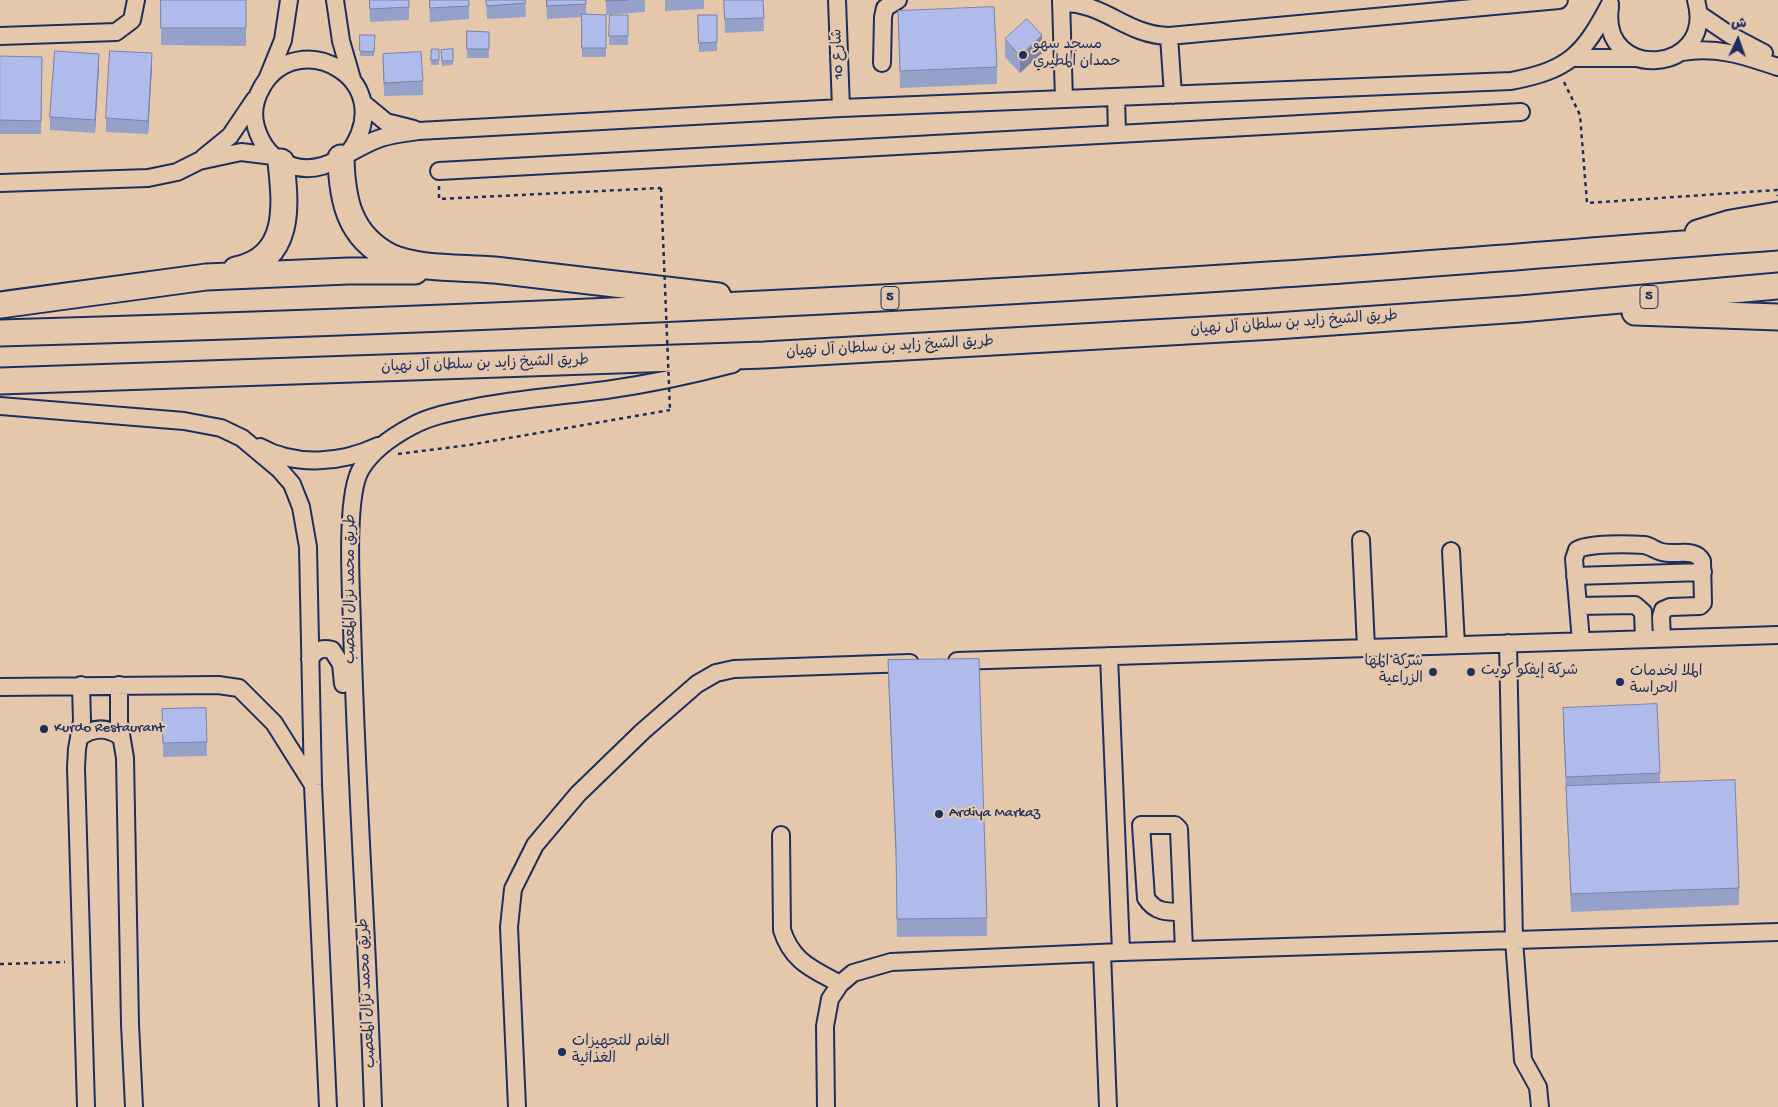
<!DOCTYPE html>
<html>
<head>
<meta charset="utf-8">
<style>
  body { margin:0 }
  #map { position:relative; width:1778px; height:1107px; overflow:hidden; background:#e5c8ac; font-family:"Gochi Hand","Playpen Sans Arabic",sans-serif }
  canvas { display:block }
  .north { position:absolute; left:1713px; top:15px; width:50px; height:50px; -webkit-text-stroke:4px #e5c8ac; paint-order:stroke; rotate:3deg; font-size:14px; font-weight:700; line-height:20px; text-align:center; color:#1b2f5e }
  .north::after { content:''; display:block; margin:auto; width:18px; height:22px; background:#1b2f5e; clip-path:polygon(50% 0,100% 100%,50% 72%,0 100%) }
</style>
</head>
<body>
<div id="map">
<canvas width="1778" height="1107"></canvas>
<div class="north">ش</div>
</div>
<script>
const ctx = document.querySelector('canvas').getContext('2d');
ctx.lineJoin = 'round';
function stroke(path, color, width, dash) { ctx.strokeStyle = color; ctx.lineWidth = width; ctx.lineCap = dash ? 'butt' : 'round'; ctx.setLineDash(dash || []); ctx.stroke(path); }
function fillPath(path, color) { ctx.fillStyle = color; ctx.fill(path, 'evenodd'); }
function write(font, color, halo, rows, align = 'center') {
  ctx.font = font + ' "Gochi Hand","Playpen Sans Arabic",sans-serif'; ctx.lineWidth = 4.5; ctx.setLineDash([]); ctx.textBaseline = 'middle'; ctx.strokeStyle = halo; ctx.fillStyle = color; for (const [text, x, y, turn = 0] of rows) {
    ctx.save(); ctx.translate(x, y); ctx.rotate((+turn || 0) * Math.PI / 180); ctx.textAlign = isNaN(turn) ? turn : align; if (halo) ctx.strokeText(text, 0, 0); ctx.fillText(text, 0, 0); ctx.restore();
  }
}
const path = new Path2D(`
  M1564 82 1580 115 1587 203 1777 190 1778 196
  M439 186V199L661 188
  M398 454 469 445 670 410
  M0 964 65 962`);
const minor = new Path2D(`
  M335 0 341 41 352 79
  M837 0 841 108
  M1061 0 1064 99
  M1061 3C1105 2 1125 35 1169 36L1559 0
  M1610 7C1599 83 1717 75 1696 0
  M1699 14 1730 35 1764 53
  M0 36 116 32 132 20 136 0
  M1169 36 1173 95
  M1682 52C1717 46 1745 56 1778 67
  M1573 58H1635
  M882 63 883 17 885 8 898 0
  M268 77 283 40 289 0
  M1116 97 1117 134
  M363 103 386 122 414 129
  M348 154C403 80 298 24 262 87 255 99 252 113 256 127 261 144 272 159 289 165 326 178 349 148 381 138 393 134 406 133 418 131L841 108 1511 81C1569 70 1583 55 1610 4
  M203 158 230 136 255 99
  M439 171 1521 112
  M0 183 148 178 177 172 199 161 241 152 273 156
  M0 406 184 421 221 428 242 438 279 469 292 484 301 507 308 547 313 785 328 1107
  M260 447C296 467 342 463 378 446
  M1361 540 1366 648
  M1451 551 1456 645
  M1575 576 1703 572
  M1578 606 1635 605 1643 612 1644 639
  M1581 641 1574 559 1577 550C1588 543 1630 544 1644 545 1651 546 1656 551 1662 552 1675 556 1695 547 1702 561L1703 603 1700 606 1670 607 1663 610 1661 617 1662 638
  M1508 643 1514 940 1523 1060 1538 1087 1540 1107
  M1109 656 1121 952
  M310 659C316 650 321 647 332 650L341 664 343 684
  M957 661 1778 635
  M81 685 82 721 77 749 76 768 86 1107
  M119 685V722L125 758 130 1024 134 1107
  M0 687 218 685 239 688 274 723 313 785
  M79 738C93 727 107 727 121 737
  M781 835 782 930C792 962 813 969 840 984
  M1182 912C1166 912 1155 912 1146 898L1141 825H1175L1179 829 1184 950
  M1102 953 1108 1107
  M373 1107C368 946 356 785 352 624 351 590 345 495 361 469 372 451 393 436 412 426 430 416 452 412 472 408 516 399 561 396 606 390 649 384 691 375 733 364
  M517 1107 509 927 513 889 535 845 578 794 643 731 697 684 716 673 734 669 910 663
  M826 1107 825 1026 830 999 840 984 853 973 891 962 1121 952 1778 932`);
const highway = new Path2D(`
  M341 158C342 200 349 236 390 257 419 270 464 267 495 270 569 278 643 287 718 296
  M1698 233 1731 223 1778 215
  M236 270C291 258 286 207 281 162
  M0 305 206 277 348 271H415
  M1635 312 1778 317
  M0 333C424 321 847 303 1269 275 1439 264 1608 249 1778 237
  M0 381 764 355 1275 326 1520 309 1778 286`);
const pathBridge = new Path2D(`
  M661 188 670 410`);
const wall = new Path2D(`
  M161 0H246V46L161 45Z
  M369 0H409V20L370 22Z
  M429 0H469V19L430 22Z
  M486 0H525L526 17 487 19Z
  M546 0H586V14L606 15V57H582V17L547 19Z
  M606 0H645V12L606 15Z
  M665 0H704V9L665 11Z
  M724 0H763L764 31 725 33Z
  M898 11 997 67V84L900 88Z
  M610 15H628V45H609Z
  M698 15H717V51L699 52Z
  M467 31 489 32V58H467Z
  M360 35H375L374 56H360Z
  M1005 39 1042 53 1020 73 1005 57Z
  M432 49H439V65H431Z
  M453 49V65L442 66 441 50Z
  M383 54 423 81V95L384 96Z
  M0 56 42 57 41 134H0Z
  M99 67 95 133 50 130V117Z
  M152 67 148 134 106 132V118Z
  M888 660 987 918V936L897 937 896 866 888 678Z
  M206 708 207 756 163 757 162 709Z
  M1563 708 1660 773V782L1739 888V905L1571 912 1563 725Z`);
const shadedWall = new Path2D(`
  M1042 35V53L1020 73V56Z
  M152 53V67L148 134V121Z
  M99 54V67L95 133V120Z`);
const building = new Path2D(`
  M161 0H246V28H161Z
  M370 0H409V7L370 9Z
  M430 0H469V6L430 8Z
  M486 0H525L526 3 487 6Z
  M547 0H586V4L547 6Z
  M606 0H628L606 1Z
  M724 0H763L764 18 725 19Z
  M994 7 997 67 900 71 898 11Z
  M582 14 606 15V48H582Z
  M610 15H628V36H609Z
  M698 15H717V42L699 43Z
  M1027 19 1042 35 1020 56 1005 39Z
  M467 31 489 32V49H467Z
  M360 35H375L374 52 360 51Z
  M432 49H439V60H431Z
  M453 49V61H442L441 50Z
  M55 51 99 54 95 120 50 117Z
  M110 51 152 53 148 121 106 118Z
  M421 52 423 81 384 83 383 54Z
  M0 56 42 57 41 121 0 120Z
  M979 659 987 918 897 919 896 849 888 660Z
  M1657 704 1660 773 1566 777 1563 708Z
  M206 708 207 742 163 743 162 709Z
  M1735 780 1739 888 1571 894 1566 786Z`);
const markers = [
  [1023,55,5,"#1b2f5e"],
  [1433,672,5,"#1b2f5e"],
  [1471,672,5,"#1b2f5e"],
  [1620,682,5,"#1b2f5e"],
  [44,729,5,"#1b2f5e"],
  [939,814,5,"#1b2f5e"],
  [562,1052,5,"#1b2f5e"]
];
const shields = [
  [1649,297,18],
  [890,298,18]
];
const shieldNames = [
  ["5",1649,297],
  ["5",890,298]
];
const poiNames = [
  ["مسجد سهو",1033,46],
  ["حمدان المطيري",1033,63],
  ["شركة المها",1423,663,"right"],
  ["الزراعية",1423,680,"right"],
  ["شركة إيفكو كويت",1481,672],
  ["الملا لخدمات",1630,673],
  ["الحراسة",1630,690],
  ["Kurdo Restaurant",54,729],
  ["Ardiya Markaz",949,814],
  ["الغانم للتجهيزات",572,1043],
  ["الغذائية",572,1060]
];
const streetNames = [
  ["شارع 10",839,54,-92],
  ["طريق الشيخ زايد بن سلطان آل نهيان",1294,324,-4],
  ["طريق الشيخ زايد بن سلطان آل نهيان",890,348,-3],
  ["طريق الشيخ زايد بن سلطان آل نهيان",485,365,-2],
  ["طريق محمد نزال المعصب",352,589,-90],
  ["طريق محمد نزال المعصب",368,993,-93]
];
stroke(minor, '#1b2f5e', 20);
stroke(highway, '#1b2f5e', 29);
stroke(path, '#1b2f5e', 2.5, [4, 4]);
stroke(minor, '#e5c8ac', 16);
stroke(highway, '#e5c8ac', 25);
stroke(pathBridge, '#1b2f5e', 2.5, [4, 4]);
fillPath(wall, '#96a1ca');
fillPath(shadedWall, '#7a83a4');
fillPath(building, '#aebbeb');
stroke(building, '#7a83a4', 1);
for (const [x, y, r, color] of markers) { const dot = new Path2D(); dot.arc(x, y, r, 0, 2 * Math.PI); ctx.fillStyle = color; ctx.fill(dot); stroke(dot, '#e5c8ac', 2); }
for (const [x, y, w] of shields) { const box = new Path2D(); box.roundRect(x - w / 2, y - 11.5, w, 23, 4); ctx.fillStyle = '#e5c8ac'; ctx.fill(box); stroke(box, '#1b2f5e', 1); }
write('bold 14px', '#1b2f5e', null, shieldNames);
write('15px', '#1b2f5e', '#e5c8ac', poiNames, 'left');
write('15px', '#1b2f5e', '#e5c8ac', streetNames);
</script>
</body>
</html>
